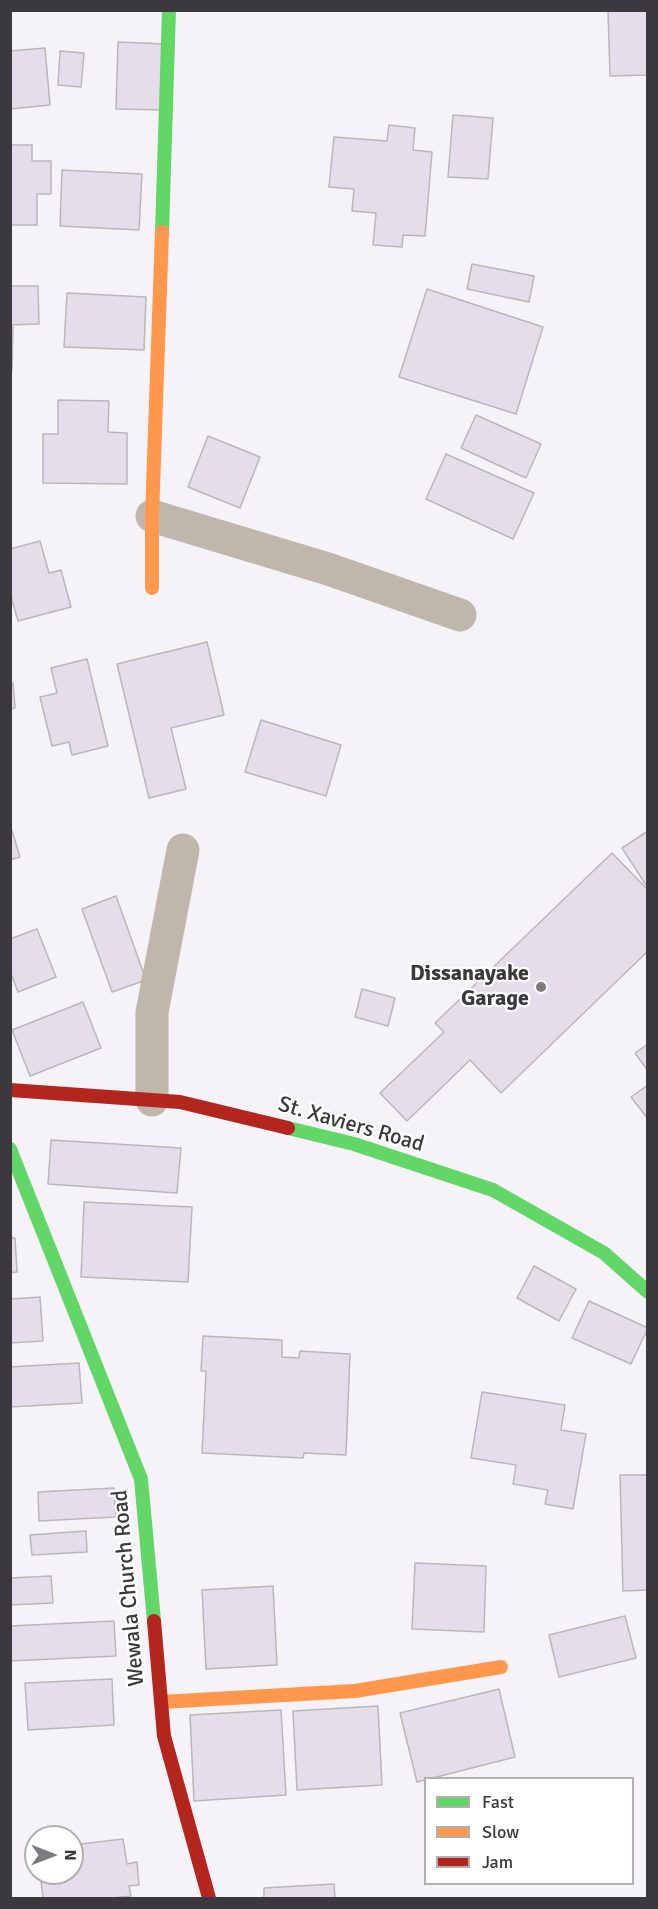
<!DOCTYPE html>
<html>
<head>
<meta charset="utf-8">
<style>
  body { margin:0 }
  #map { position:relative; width:658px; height:1909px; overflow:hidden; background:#f6f3f8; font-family:Signika,sans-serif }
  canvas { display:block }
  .frame { position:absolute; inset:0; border:12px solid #3b393d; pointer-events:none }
  .legend { position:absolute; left:424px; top:1777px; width:210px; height:108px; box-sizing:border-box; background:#fff; border:2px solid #b1b0b1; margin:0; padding:8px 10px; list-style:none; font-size:18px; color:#3b393d }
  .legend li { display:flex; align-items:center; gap:12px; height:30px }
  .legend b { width:30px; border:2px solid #b1b0b1 }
  .north { position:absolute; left:24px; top:1825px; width:60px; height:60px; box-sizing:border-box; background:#fff; border:2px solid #b1b0b1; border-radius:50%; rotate:90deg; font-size:16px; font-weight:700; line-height:24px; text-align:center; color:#3b393d }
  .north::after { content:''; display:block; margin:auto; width:21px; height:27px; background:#7c7a7e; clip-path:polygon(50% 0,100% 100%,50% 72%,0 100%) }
</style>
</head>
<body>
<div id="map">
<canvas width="658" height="1909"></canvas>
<div class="frame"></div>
<ul class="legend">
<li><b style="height:8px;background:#63d668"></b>Fast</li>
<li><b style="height:8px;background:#ff974d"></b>Slow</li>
<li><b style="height:8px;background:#b3261e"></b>Jam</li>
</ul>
<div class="north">N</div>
</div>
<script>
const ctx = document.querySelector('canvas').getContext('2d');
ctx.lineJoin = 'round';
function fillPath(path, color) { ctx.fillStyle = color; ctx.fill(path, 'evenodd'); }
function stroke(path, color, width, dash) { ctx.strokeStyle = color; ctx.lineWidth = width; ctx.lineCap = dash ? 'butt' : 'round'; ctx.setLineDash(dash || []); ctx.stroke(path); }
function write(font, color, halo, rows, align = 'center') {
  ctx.font = font + ' Signika,sans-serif'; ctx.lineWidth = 4.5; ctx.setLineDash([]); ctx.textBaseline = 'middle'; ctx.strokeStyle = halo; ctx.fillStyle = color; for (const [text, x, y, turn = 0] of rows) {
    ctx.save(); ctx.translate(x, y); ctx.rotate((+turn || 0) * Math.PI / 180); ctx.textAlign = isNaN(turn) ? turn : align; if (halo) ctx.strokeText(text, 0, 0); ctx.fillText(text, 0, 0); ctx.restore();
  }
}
const building = new Path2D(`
  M608 10H648V75L610 76Z
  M118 42 165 44 163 110 116 109Z
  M45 48 50 105 10 109V51Z
  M60 51 84 53 81 87 58 85Z
  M453 115 493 118 488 179 448 177Z
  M389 125 415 128 413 150 432 152 425 236 403 235 402 247 373 245 376 213 352 211 354 189 329 187 334 137 387 141Z
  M10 145H32V161H51V194H37V225H10Z
  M62 170 142 174 139 230 60 226Z
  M472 264 534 276 529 302 467 289Z
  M10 286H38L39 324 10 325Z
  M427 289 543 327 516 414 399 377Z
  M67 293 146 297 144 350 64 347Z
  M10 327H13L12 371H10Z
  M58 400 109 401 108 432 127 433V484L43 483V434H58Z
  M476 415 541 444 526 478 461 448Z
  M208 436 260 457 240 508 188 487Z
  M446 454 534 493 513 539 426 499Z
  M40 541 49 573 61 570 71 607 18 621 10 593V549Z
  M207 642 224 715 171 728 186 789 149 798 117 664Z
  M87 659 108 746 72 755 69 742 52 746 40 697 57 693 51 668Z
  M13 683 15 708 10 709V684Z
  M261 720 341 745 326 796 245 772Z
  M10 824 20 857 10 860Z
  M648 831V884L646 885 622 848Z
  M612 853 648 890V951L501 1093 470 1060 407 1121 380 1093 444 1032 435 1023Z
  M116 896 146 980 112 992 82 909Z
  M37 929 56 977 18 992 10 971V939Z
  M362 989 395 998 388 1026 355 1017Z
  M83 1002 101 1048 30 1076 12 1030Z
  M648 1044V1071L635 1053Z
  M648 1085V1119L631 1097Z
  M51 1140 181 1148 177 1193 48 1184Z
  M84 1202 192 1207 188 1282 81 1277Z
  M10 1238H15L17 1272 10 1273Z
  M534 1266 576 1289 559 1321 517 1298Z
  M40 1297 43 1341 10 1343V1299Z
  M589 1301 648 1328 631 1364 572 1338Z
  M203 1336 282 1340V1357L299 1358 300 1351 350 1354 346 1455 304 1453 303 1458 202 1453 206 1371H201Z
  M79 1363 82 1403 10 1407V1367Z
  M482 1392 565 1405 561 1430 586 1434 573 1509 545 1504 548 1490 513 1484 516 1465 471 1458Z
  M620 1475H648V1590L623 1591Z
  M114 1488 116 1517 39 1521 38 1492Z
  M86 1531 87 1552 32 1555 30 1535Z
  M415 1563 486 1566 484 1632 412 1629Z
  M51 1576 53 1603 10 1605V1578Z
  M273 1586 277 1665 206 1669 202 1590Z
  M625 1616 636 1658 559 1677 549 1635Z
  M114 1621 116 1656 10 1661V1626Z
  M112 1679 114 1725 28 1730 25 1683Z
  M499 1689 515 1757 417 1782 400 1713Z
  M378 1706 382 1785 297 1790 293 1711Z
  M281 1710 286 1795 194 1801 190 1715Z
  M123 1839 127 1864 137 1862 139 1885 129 1886 131 1896 113 1898H43L40 1873H72V1845Z
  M334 1884 335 1898H264V1888Z`);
const street = new Path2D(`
  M152 516 328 569 460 615
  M152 1100V1012L183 850`);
const fast = new Path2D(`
  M162 232 169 10
  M288 1128 354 1144 493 1190 604 1253 648 1292
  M10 1149 141 1479 154 1621`);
const slow = new Path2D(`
  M152 588V516L162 232
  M161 1702 355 1691 501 1667`);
const jam = new Path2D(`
  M10 1090 180 1102 288 1128
  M154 1621 164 1736 209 1898`);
const markers = [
  [541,987,6,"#7c7a7e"]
];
const poiNames = [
  ["Dissanayake",529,974],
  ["Garage",529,999]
];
const streetNames = [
  ["St. Xaviers Road",351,1125,16],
  ["Wewala Church Road",129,1588,-95]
];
fillPath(building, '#e5ddea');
stroke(building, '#b9b7ba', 1.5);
stroke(street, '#bfb7ab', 33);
stroke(fast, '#63d668', 14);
stroke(slow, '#ff974d', 14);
stroke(jam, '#b3261e', 14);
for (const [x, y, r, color] of markers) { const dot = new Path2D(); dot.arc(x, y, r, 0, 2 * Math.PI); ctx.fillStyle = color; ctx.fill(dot); stroke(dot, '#fff', 2); }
write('bold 22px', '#3b393d', '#fff', poiNames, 'right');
write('22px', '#3b393d', '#fff', streetNames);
</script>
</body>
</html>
